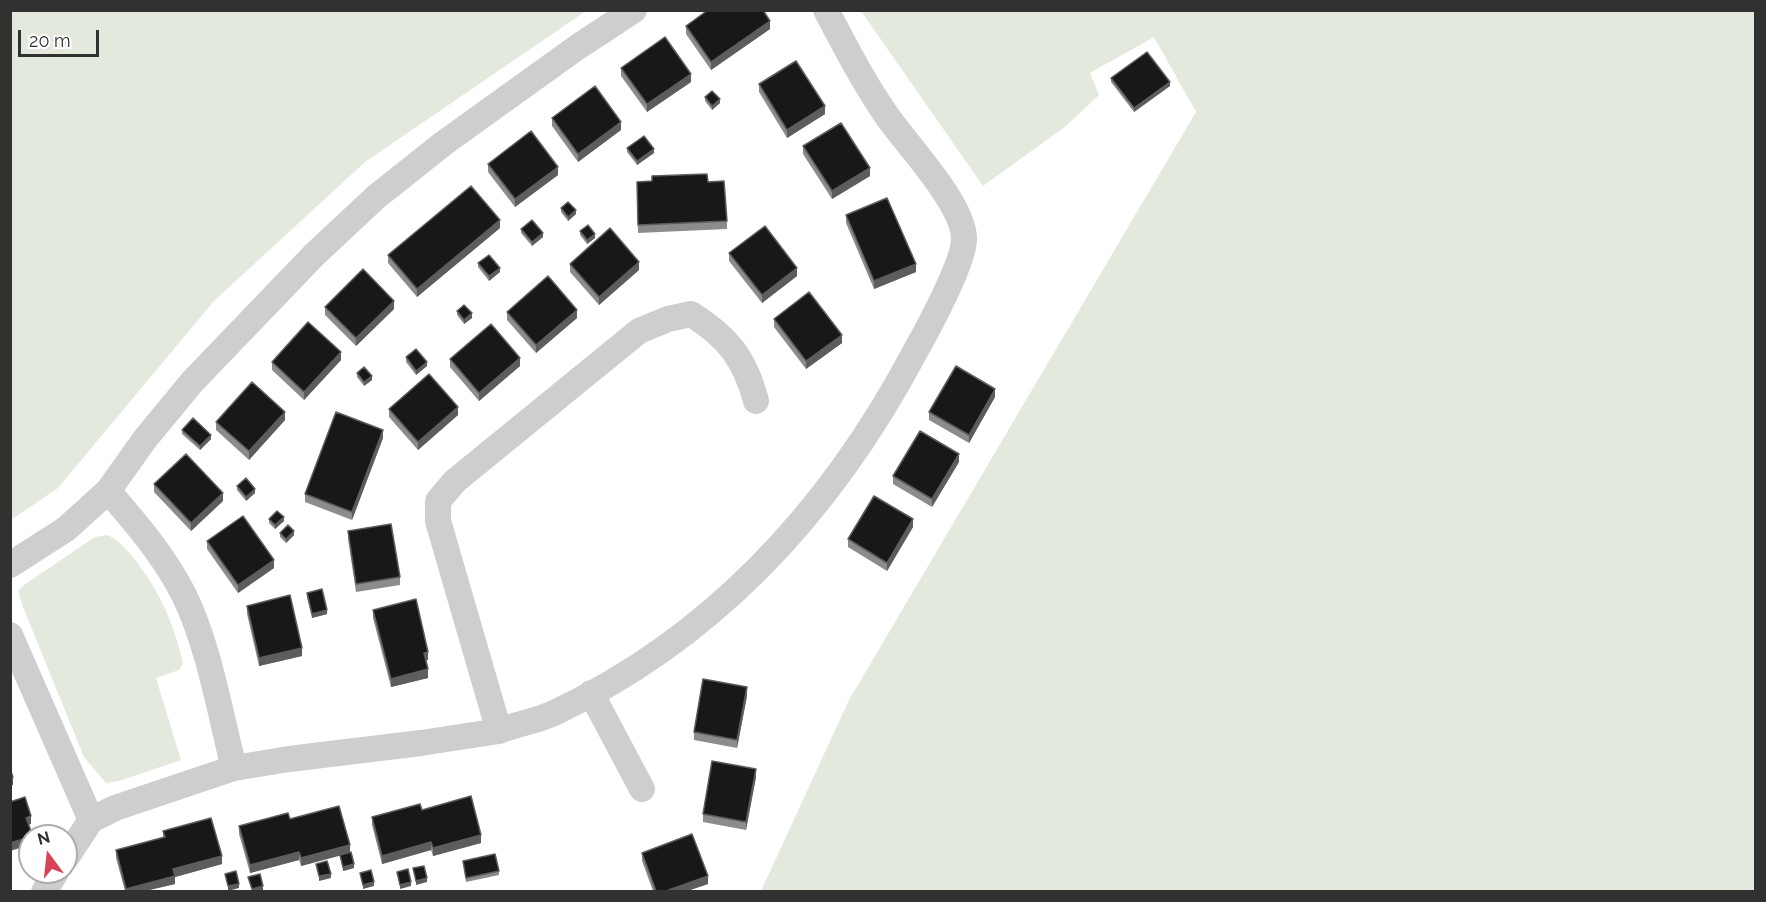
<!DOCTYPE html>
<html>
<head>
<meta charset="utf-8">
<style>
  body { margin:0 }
  #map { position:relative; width:1766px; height:902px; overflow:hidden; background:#fff; font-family:Raleway,sans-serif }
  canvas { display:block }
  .frame { position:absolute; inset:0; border:12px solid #313131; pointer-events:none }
  .north { position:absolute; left:18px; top:824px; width:60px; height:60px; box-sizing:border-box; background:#fff; border:2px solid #adadad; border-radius:50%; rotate:345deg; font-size:16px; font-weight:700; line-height:24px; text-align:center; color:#313131 }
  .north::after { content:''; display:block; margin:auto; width:21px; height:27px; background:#d84255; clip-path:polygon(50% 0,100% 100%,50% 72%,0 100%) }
  .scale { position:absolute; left:18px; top:30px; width:81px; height:27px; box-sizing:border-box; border:3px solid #313131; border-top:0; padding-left:8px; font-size:18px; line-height:21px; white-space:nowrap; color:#313131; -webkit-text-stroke:4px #fff; paint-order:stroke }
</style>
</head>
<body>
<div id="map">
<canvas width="1766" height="902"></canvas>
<div class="frame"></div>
<div class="north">N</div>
<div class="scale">20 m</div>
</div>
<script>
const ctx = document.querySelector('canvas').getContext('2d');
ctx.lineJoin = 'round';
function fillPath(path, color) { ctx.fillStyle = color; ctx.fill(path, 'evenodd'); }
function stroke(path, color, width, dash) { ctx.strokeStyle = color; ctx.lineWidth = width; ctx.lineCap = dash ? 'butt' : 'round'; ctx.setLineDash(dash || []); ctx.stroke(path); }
const green = new Path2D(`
  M11 10H586V11L365 162 214 301 58 488 11 520Z
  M861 11H1755V891H761L849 700 1196 112 1154 37 1090 73 1099 95 1066 126 983 186Z
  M107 535C118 539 123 546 131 555 158 587 174 623 183 663L179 670 156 678 181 760 119 781 106 783 84 757 23 607 18 591 24 585 95 537Z`);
const street = new Path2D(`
  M108 491C136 523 165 557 184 595 209 646 220 713 234 768
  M10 565 66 529 108 491 145 439 192 382 314 255 376 197 444 143 579 46 634 10
  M10 635 91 820
  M591 693 642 789
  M499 731C517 724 537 721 554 713 717 636 833 507 916 350 929 327 964 262 964 239 964 204 907 145 887 116 864 83 845 46 826 10
  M66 858 91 820 115 808 234 768 289 759 421 743 499 731 438 521V501L455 481 639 331 668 319 691 314C728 337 745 359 756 401
  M44 892 56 872`);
const wall = new Path2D(`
  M686 26 770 29 711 70 686 34Z
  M621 68 691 82 647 112 621 76Z
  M1111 78 1170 86 1134 112 1111 82Z
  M759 84 825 114 787 138 759 92Z
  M705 97 720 103 712 110 705 101Z
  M552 118 621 130 578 162 552 126Z
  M803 146 870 176 832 199 803 154Z
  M627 148 654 153 637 165 627 152Z
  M488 164 558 175 515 207 488 172Z
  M637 182H708L727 221V229L638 233Z
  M561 208 576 214 568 221 561 212Z
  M846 215 916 272 874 289 846 223Z
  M500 228 417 297 388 263V255Z
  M521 229 543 237 532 246 521 233Z
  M580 231 595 238 587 244 580 235Z
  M729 253 797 276 762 303 729 261Z
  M478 263 500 272 489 281 478 267Z
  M570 264 639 270 599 305 570 272Z
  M325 307 394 309 356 346 325 315Z
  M457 311 472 318 464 324 457 315Z
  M507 312 577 318 536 353 507 320Z
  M774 319 842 343 806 369 774 327Z
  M406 357 427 366 416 375 406 362Z
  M450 359 520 366 479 401 450 367Z
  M341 360 304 400 272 370V362Z
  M357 373 372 380 364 386 357 377Z
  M995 397 969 443 929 420V412Z
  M389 409 458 415 418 450 389 417Z
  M285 420 249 460 216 430V422Z
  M182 430 211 439 200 450 182 434Z
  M383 438 352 520 305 502V494Z
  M959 462 932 507 893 484V476Z
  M154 484 223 501 191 531 154 492Z
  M237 486 255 493 246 501 237 490Z
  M269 519 284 521 275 529 269 523Z
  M913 527 887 571 848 547V539Z
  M348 531 400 577V585L356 592 348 539Z
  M280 533 294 535 286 543 280 537Z
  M207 541 274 568 238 593 207 549Z
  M307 593 327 614 312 618 307 597Z
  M247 606 302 656 259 666 247 614Z
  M373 610 428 660H426L428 678 391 687 373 618Z
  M747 696 737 748 694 740V732Z
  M756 777 746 830 703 822V814Z
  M422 810 481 843 433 856 431 850 382 864 372 825V817Z
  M290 819 350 852 354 868 343 871 340 855 301 866 299 860 250 873 239 834V826Z
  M163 831 222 864 175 877V884L145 891H125L116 858V850L163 837Z
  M642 853 708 884 687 891H653L642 861Z
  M463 861 499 871V875L466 882Z`);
const shadedWall = new Path2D(`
  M770 21V29L711 70V62Z
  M691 74V82L647 112V104Z
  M1170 82V86L1134 112V108Z
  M720 99V103L712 110V106Z
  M825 106V114L787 138V130Z
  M621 122V130L578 162V154Z
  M654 149V153L637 165V161Z
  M558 167V175L515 207V199Z
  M870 168V176L832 199V191Z
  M576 210V214L568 221V217Z
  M500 220V228L417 297V289Z
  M543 233V237L532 246V242Z
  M595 234V238L587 244V240Z
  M639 262V270L599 305V297Z
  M916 264V272L874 289V281Z
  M500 268V272L489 281V276Z
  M797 268V276L762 303V295Z
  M394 301V309L356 346V338Z
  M577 310V318L536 353V345Z
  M472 313V318L464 324V320Z
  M842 335V343L806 369V361Z
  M341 352V360L304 400V392Z
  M520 358V366L479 401V393Z
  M427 362V366L416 375V371Z
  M372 376V380L364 386V382Z
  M995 389V397L969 443V435Z
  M458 407V415L418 450V442Z
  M285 412V420L249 460V451Z
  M383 430V438L352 520V512Z
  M211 435V439L200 450V446Z
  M959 454V462L932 507V499Z
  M255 489V493L246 501V497Z
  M223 493V501L191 531V523Z
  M284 517V521L275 529V525Z
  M913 519V527L887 571V563Z
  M294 531V535L286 543V539Z
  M274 560V568L238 593V585Z
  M327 610V614L312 618V614Z
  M302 648V656L259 666V658Z
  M428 652V660L424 661V653Z
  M428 669V678L391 687V679Z
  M747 687V696L737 748V740Z
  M756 769V777L746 830V822Z
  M13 777V785L10 786V778Z
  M31 816V824L26 826V818Z
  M481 835V843L433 856V848Z
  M30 837V845L10 851V843Z
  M431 842V850L382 864V856Z
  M350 845V853L301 866V858Z
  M299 852V860L250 873V865Z
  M222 856V864L175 877V884L145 891H126V889L173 869Z
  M354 864V868L343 871V867Z
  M331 874V878L319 881V876Z
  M708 876V884L687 891H666Z
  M427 878V882L416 885V881Z
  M374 882V886L363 889V885Z
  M411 882V886L400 889V885Z
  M239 884V888L228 891V886Z
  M263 886V890L252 891V889Z`);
const building = new Path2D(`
  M708 10H763L770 21 711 62 686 26Z
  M665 37 691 74 647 104 621 68Z
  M1147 52 1170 82 1134 108 1111 78Z
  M796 61 825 106 787 130 759 84Z
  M595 86 621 122 578 154 552 118Z
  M712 91 720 99 712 106 705 97Z
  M841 123 870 168 832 191 803 146Z
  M531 131 558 167 515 199 488 164Z
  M644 136 654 149 637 161 627 148Z
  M707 174 708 182 724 181 727 221 638 225 637 182 652 181V176Z
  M471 186 500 220 417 289 388 255Z
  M887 198 916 264 874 281 846 215Z
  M568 202 576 210 568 217 561 208Z
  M532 220 543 233 532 242 521 229Z
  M588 225 595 234 587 240 580 231Z
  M765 226 797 268 762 295 729 253Z
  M610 228 639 262 599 297 570 264Z
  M489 255 500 268 489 276 478 263Z
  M363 269 394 301 356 338 325 307Z
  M548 276 577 310 536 345 507 312Z
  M809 292 842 335 806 361 774 319Z
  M464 305 472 313 464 320 457 311Z
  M308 322 341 352 304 392 272 362Z
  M491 324 520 358 479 393 450 359Z
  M416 349 427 362 416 371 406 357Z
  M956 366 995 389 969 435 929 412Z
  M364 367 372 376 364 382 357 373Z
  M429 374 458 407 418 442 389 409Z
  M252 382 285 412 249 451 216 422Z
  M336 412 383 430 352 512 305 494Z
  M193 418 211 435 200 446 182 430Z
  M920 431 959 454 932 499 893 476Z
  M186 454 223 493 191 523 154 484Z
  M246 478 255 489 246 497 237 486Z
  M874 496 913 519 887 563 848 539Z
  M277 511 284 517 275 525 269 519Z
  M243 516 274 560 238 585 207 541Z
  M391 524 400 577 356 584 348 531Z
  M288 525 294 531 286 539 280 533Z
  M322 589 327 610 312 614 307 593Z
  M290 595 302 648 259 658 247 606Z
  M416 599 428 652 424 653 428 669 391 679 373 610Z
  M703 679 747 687 737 740 694 732Z
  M712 761 756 769 746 822 703 814Z
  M10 769 13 777 10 778Z
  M471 796 481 835 433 848 431 842 382 856 372 817 420 804 422 810Z
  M25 797 31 816 26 818 33 836H30V837L10 843V802Z
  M339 806 350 845 301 858 299 852 250 865 239 826 288 813 290 819Z
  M211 818 222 856 173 869 175 876 126 889 116 850 165 837 163 831Z
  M692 834 708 876 666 891H656L642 853Z
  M351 852 354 864 343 867 340 855Z
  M495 854 499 871 466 878 463 861Z
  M327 861 331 874 319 876 316 864Z
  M424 866 427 878 416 881 413 868Z
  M408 869 411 882 400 885 397 872Z
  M371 870 374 882 363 885 360 873Z
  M236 871 239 884 228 886 225 874Z
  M260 874 263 886 252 889 248 877Z`);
fillPath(green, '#e4e9dd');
stroke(street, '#cecece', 26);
fillPath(wall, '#8c8c8c');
fillPath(shadedWall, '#5d5d5d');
fillPath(building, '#181818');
stroke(building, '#5d5d5d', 1.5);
</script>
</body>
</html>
